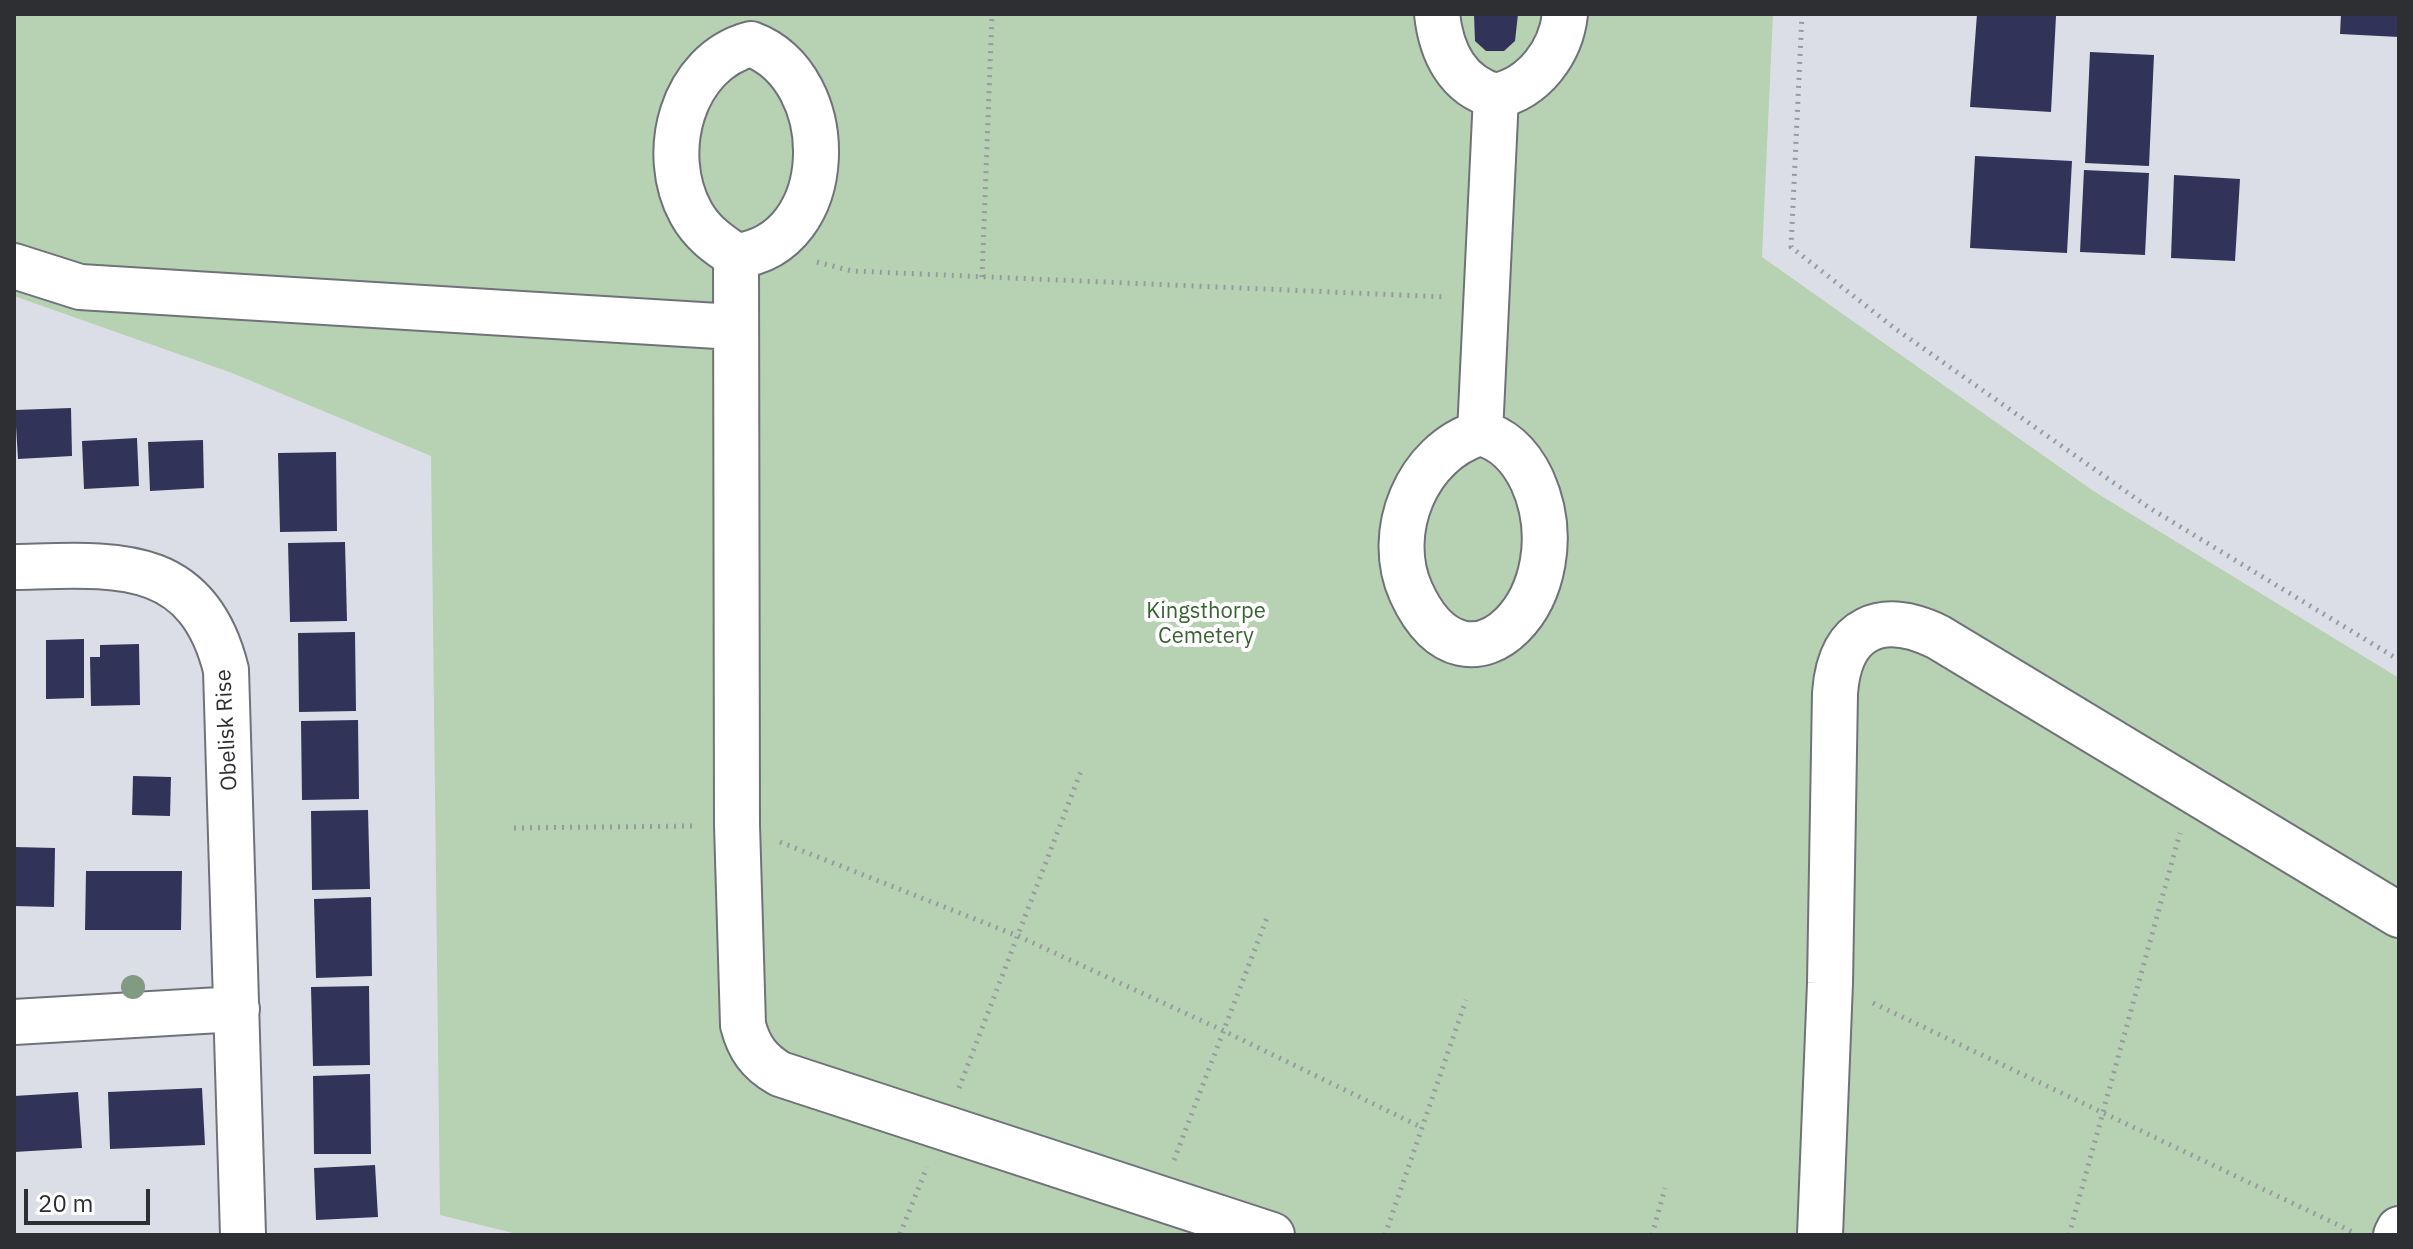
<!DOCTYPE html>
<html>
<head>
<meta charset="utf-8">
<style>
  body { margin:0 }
  #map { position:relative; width:2413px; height:1249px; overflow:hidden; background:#dcdee7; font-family:"IBM Plex Sans",sans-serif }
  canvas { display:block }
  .frame { position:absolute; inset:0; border:16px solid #2e2f32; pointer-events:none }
  .scale { position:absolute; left:24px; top:1189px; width:126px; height:36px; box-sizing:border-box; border:4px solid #2e2f32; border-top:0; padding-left:10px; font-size:24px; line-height:28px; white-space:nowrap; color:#2e2f32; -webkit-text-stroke:6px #fff; paint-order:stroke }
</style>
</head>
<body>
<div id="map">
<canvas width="2413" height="1249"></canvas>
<div class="frame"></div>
<div class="scale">20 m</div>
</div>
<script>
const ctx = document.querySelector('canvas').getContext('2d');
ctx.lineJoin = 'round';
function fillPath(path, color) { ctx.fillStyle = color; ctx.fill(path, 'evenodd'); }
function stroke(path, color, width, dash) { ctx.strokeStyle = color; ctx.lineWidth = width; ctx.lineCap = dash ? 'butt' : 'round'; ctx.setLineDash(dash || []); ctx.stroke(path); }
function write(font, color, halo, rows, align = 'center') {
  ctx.font = font + ' "IBM Plex Sans",sans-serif'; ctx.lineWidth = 8; ctx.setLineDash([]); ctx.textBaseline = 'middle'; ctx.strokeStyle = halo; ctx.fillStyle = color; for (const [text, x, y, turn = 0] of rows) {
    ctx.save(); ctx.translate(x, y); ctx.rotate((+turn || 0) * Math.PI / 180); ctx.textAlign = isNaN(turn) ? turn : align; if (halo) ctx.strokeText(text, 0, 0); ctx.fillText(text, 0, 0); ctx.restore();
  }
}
const green = new Path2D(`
  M14 14H1773L1762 257 2095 492 2399 678V1235H521L440 1215 431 456 232 373 14 296Z`);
const building = new Path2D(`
  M1474 14H1518L1515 41 1504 51H1486L1475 41Z
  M1977 14 2056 16 2051 112 1970 107Z
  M2341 14H2399V37L2340 34Z
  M2090 52 2154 55 2149 166 2085 163Z
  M1975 156 2072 161 2067 253 1970 248Z
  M2084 170 2149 173 2145 255 2080 252Z
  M2174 175 2240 179 2235 261 2171 258Z
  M71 408 72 456 18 459 15 410Z
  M137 438 139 486 84 489 82 441Z
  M203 440 204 488 150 491 148 442Z
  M336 452 337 531 280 532 278 453Z
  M345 542 347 621 290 622 288 543Z
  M355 632 356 711 299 712 298 633Z
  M84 639V698L46 699V640Z
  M139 644 140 705 91 706 90 657H100V645Z
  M358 720 359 799 302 800 301 721Z
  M133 776 171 777 170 816 132 815Z
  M368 810 370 889 312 890 311 811Z
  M14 847 55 848 54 907 14 906Z
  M86 871H182L181 930H85Z
  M371 897 372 976 316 978 314 899Z
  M369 986 370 1065 313 1066 311 987Z
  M370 1074 371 1154H314L313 1076Z
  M202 1088 205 1145 110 1149 108 1092Z
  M78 1092 82 1148 14 1152V1096Z
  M375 1165 378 1217 316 1220 314 1168Z`);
const path = new Path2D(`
  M1802 14 1791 247 1893 327 2148 507 2399 660
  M817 262 852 271 1446 297
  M982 277 992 14
  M514 828 693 826
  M780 842 1018 936 1224 1031 1423 1128
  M1873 1003 2355 1233
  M959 1088 1081 771
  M1174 1160 1268 915
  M900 1234 927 1167
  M1385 1235 1466 1000
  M1652 1235 1665 1188
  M2069 1235 2180 833`);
const minor = new Path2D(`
  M1437 14C1441 51 1457 86 1496 96 1534 88 1561 52 1565 14
  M751 44C841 78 839 244 736 256 718 244 702 233 691 213 658 153 682 62 751 44Z
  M736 256 737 825 743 1025C749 1048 759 1062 780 1074L1272 1235
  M14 266 80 287 734 327
  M1480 433C1505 439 1521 457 1532 480 1583 593 1468 717 1411 592 1384 532 1417 452 1480 433Z
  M1480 433 1496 96
  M14 567C112 565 197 553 226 670L243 1235
  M14 1022 237 1009
  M1820 1235 1830 983 1835 693C1840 626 1882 610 1938 637L2399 915
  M2396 1235 2399 1229`);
const trees = [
  [133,987]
];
const parkNames = [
  ["Kingsthorpe",1206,612],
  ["Cemetery",1206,637]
];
const streetNames = [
  ["Obelisk Rise",227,730,-93]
];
fillPath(green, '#b7d2b2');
fillPath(building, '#313458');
stroke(minor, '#70727a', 48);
stroke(path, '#989aa1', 5, [2, 6]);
stroke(minor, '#fff', 44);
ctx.fillStyle = '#819a82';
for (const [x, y] of trees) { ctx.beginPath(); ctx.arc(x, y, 12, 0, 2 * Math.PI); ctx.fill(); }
write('22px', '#376330', '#fff', parkNames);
write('22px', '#2e2f32', '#fff', streetNames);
</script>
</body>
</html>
